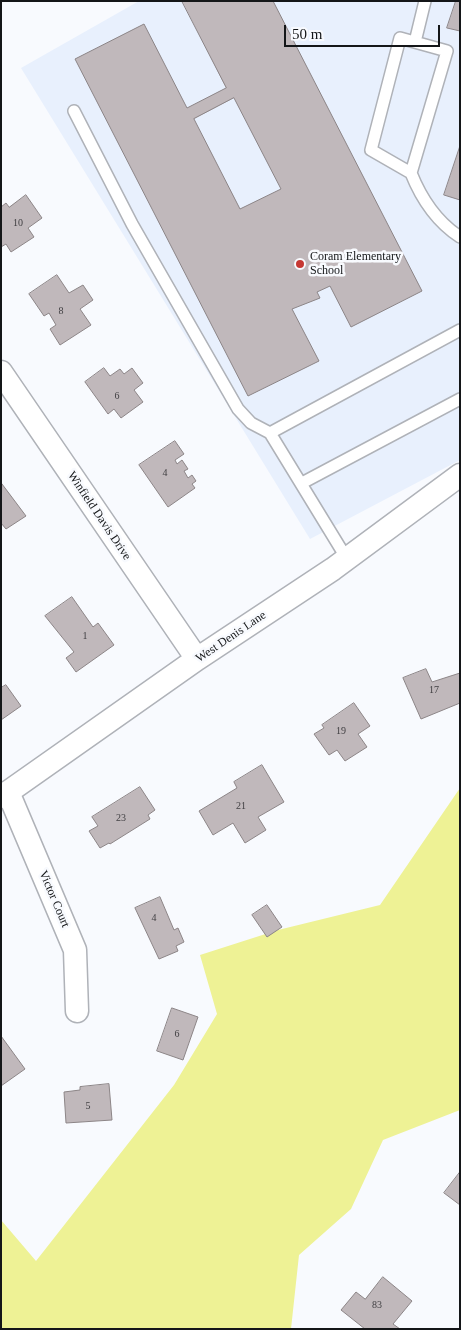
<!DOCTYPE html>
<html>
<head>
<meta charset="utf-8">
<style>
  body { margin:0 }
  #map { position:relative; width:461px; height:1330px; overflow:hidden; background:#f8fafe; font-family:"Times New Roman",serif }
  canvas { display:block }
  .frame { position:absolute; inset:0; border:2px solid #141618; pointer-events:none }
  .scale { position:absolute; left:284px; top:25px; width:156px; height:22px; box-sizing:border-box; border:2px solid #141618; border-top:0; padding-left:6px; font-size:15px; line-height:18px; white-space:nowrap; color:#141618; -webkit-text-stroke:4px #f8fafe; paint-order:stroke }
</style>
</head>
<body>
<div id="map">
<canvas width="461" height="1330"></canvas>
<div class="frame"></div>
<div class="scale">50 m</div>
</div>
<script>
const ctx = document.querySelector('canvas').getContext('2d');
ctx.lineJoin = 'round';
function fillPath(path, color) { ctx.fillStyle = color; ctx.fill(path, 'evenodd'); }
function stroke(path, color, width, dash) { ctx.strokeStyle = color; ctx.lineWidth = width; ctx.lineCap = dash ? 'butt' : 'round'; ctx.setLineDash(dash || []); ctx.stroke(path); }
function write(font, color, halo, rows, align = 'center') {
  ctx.font = font + ' "Times New Roman",serif'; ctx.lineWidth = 5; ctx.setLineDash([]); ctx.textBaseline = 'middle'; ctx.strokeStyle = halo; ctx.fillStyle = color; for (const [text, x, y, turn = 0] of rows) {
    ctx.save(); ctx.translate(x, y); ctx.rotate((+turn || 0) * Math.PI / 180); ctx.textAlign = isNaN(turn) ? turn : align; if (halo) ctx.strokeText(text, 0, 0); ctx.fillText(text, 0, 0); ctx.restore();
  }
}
const built = new Path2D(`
  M139 1H460V460L310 539 21 68Z`);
const green = new Path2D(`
  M460 788V1110L383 1140 351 1209 299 1255 291 1329H1V1220L36 1261 174 1085 217 1014 200 955 278 930 380 905Z`);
const building = new Path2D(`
  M182 1H273L422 291 351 327 330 286 317 292 320 298 292 309 319 361 248 396 75 59 144 24 187 108 226 88ZM234 98 281 189 240 209 194 119Z
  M456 1H460V31L447 28Z
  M460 146V200L444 195Z
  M26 195 42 218 28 228 34 237 11 252 6 244 1 247V207L6 203 9 207Z
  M57 275 69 293 83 285 93 300 80 309 91 325 60 345 50 329 56 325 49 313 44 316 29 294Z
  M104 368 110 376 120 369 124 374 132 368 143 383 134 390 143 402 121 418 114 409 108 414 85 382Z
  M175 441 184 454 175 460 177 464 182 460 188 469 184 471 188 478 192 475 196 481 192 484 195 488 168 507 139 465Z
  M2 484 26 516 6 529 1 523Z
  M72 597 93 627 98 623 114 645 76 672 66 658 74 652 45 616Z
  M426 669 432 682 460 673V703L421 719 403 678Z
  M6 685 21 706 1 720V688Z
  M354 703 370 726 358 734 367 747 345 761 337 750 329 755 314 734 324 728 322 725Z
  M262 765 284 802 258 817 266 830 245 843 233 823 213 835 199 811 237 788 234 782Z
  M140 787 155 810 148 815 150 819 110 844 109 843 100 848 89 831 98 826 92 817Z
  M160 897 174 930 178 928 184 942 176 946 178 951 159 959 135 908Z
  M267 905 282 927 267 937 252 915Z
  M172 1008 198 1017 183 1060 157 1051Z
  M1 1036 25 1069 1 1086Z
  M109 1084 112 1120 66 1123 64 1092 80 1090V1087Z
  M460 1172V1205L444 1193Z
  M383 1277 412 1301 393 1324 400 1329H365L341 1310 356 1292 365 1299Z`);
const lane = new Path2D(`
  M415 42 425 1
  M74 111 132 224 238 409 251 423 270 433
  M411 173 371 150 400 38 447 51 411 173C421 198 437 222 460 237
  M302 483 460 399
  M347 559 270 433 460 330`);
const street = new Path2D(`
  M1 372 197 659
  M8 792 75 950 77 1011
  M1 797 197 659 333 569 460 475`);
const markers = [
  [300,264,5,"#c63833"]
];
const numberNames = [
  ["10",18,223],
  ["8",61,311],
  ["6",117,396],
  ["4",165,473],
  ["1",85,636],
  ["17",434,690],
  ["19",341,731],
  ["21",241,806],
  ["23",121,818],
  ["4",154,918],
  ["6",177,1034],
  ["5",88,1106],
  ["83",377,1305]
];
const poiNames = [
  ["Coram Elementary",310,257],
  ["School",310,271]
];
const streetNames = [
  ["Winfield Davis Drive",99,516,56],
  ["West Denis Lane",231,637,-34],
  ["Victor Court",54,899,67]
];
fillPath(built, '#e8f0fd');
fillPath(green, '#eef295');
fillPath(building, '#c0b8bb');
stroke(building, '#8c8587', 1);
stroke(lane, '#afb2b8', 14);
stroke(street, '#afb2b8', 25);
stroke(lane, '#fff', 11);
stroke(street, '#fff', 22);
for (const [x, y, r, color] of markers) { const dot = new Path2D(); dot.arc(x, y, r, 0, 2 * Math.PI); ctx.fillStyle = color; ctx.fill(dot); stroke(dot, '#f8fafe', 2); }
write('10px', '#3f3e41', null, numberNames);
write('12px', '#141618', '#f8fafe', poiNames, 'left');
write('12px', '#141618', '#f8fafe', streetNames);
</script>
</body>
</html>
